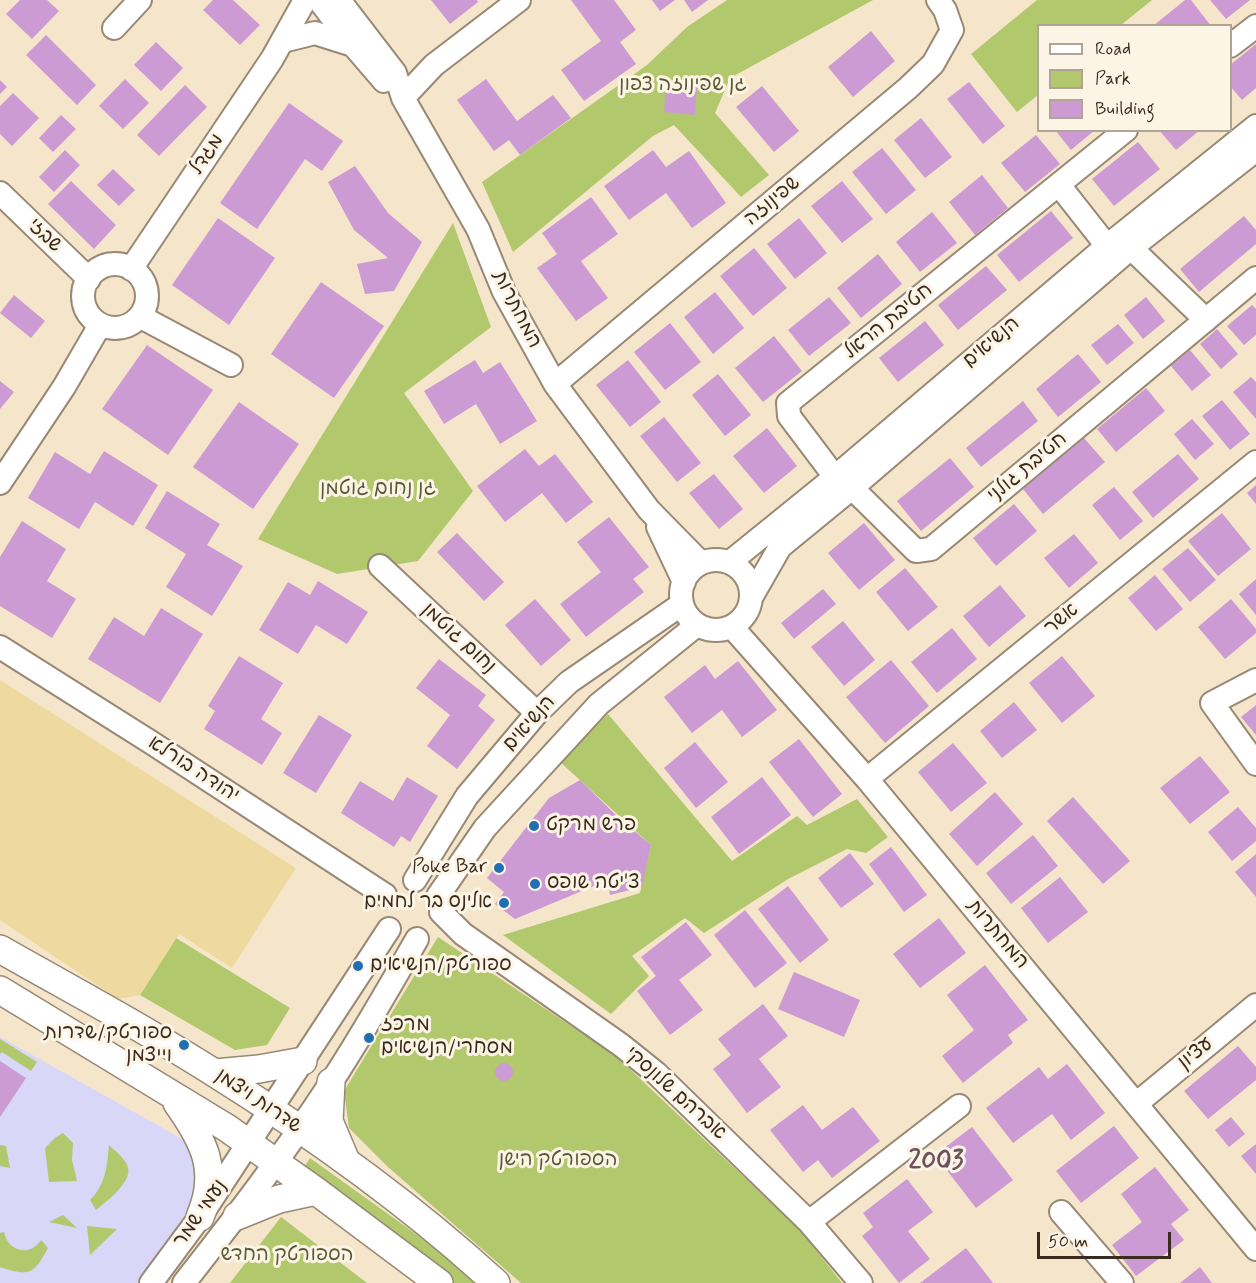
<!DOCTYPE html>
<html>
<head>
<meta charset="utf-8">
<style>
  body { margin:0 }
  #map { position:relative; width:1256px; height:1283px; overflow:hidden; background:#f5e5cb; font-family:Mynerve,sans-serif }
  canvas { display:block }
  .legend { position:absolute; left:1037px; top:24px; width:195px; height:108px; box-sizing:border-box; background:#fcf5e5; border:2px solid #afa495; margin:0; padding:8px 10px; list-style:none; font-size:18px; color:#3b2a1e }
  .legend li { display:flex; align-items:center; gap:12px; height:30px }
  .legend b { width:30px; border:2px solid #afa495 }
  .scale { position:absolute; left:1037px; top:1232px; width:134px; height:27px; box-sizing:border-box; border:3px solid #3b2a1e; border-top:0; padding-left:8px; font-size:18px; line-height:21px; white-space:nowrap; color:#3b2a1e; -webkit-text-stroke:4px #fcf5e5; paint-order:stroke }
</style>
</head>
<body>
<div id="map">
<canvas width="1256" height="1283"></canvas>
<ul class="legend">
<li><b style="height:8px;background:#fff"></b>Road</li>
<li><b style="height:16px;background:#b1c86c"></b>Park</li>
<li><b style="height:16px;background:#cc9bd3"></b>Building</li>
</ul>
<div class="scale">50 m</div>
</div>
<script>
const ctx = document.querySelector('canvas').getContext('2d');
ctx.lineJoin = 'round';
function fillPath(path, color) { ctx.fillStyle = color; ctx.fill(path, 'evenodd'); }
function stroke(path, color, width, dash) { ctx.strokeStyle = color; ctx.lineWidth = width; ctx.lineCap = dash ? 'butt' : 'round'; ctx.setLineDash(dash || []); ctx.stroke(path); }
function write(font, color, halo, rows, align = 'center') {
  ctx.font = font + ' Mynerve,"Playpen Sans Hebrew",sans-serif'; ctx.lineWidth = 6; ctx.setLineDash([]); ctx.textBaseline = 'middle'; ctx.strokeStyle = halo; ctx.fillStyle = color; for (const [text, x, y, turn = 0] of rows) {
    ctx.save(); ctx.translate(x, y); ctx.rotate((+turn || 0) * Math.PI / 180); ctx.textAlign = isNaN(turn) ? turn : align; if (halo) ctx.strokeText(text, 0, 0); ctx.fillText(text, 0, 0); ctx.restore();
  }
}
const built = new Path2D(`
  M0 1037 184 1140 194 1157 198 1185 194 1211 137 1283H0Z`);
const green = new Path2D(`
  M727 0H873L730 78 715 113 769 175 741 197 674 125 653 136 513 252 482 182 647 65 687 27Z
  M1037 0H1152L1121 25 1038 26V95L1017 112 971 54Z
  M453 223 491 327 404 393 473 491 418 561 337 574 258 539Z
  M608 714 732 861 797 816 807 825 857 799 888 837 866 853 847 849 788 879 704 933 685 918 632 956 649 976 611 1014 503 935 640 893 651 845 559 761Z
  M438 937 616 1056 800 1230 842 1283H521L388 1167 349 1128 344 1091Z
  M176 938 290 1008 267 1045 235 1050 140 995Z
  M0 1039 37 1062 31 1071 2 1052 0 1054Z
  M63 1133 73 1143 72 1160 77 1181 49 1182 45 1148 55 1138Z
  M0 1145 6 1146 10 1168 0 1166Z
  M109 1145C115 1151 127 1160 128 1168 132 1182 106 1202 96 1210L90 1200C106 1184 107 1166 109 1145Z
  M310 1158 455 1262 478 1283H450L301 1172Z
  M63 1215 77 1228 49 1222Z
  M281 1217 367 1283H230Z
  M87 1226 117 1229 90 1255Z
  M4 1232C8 1252 30 1257 41 1240L48 1248C34 1274 30 1277 0 1267V1233Z`);
const sand = new Path2D(`
  M0 680 296 868 232 968 179 934 140 995 118 999 0 920Z`);
const building = new Path2D(`
  M20 0H47L59 11 32 39 6 14Z
  M213 0H233L260 25 240 45 203 10Z
  M431 0H477L478 2 450 24Z
  M571 0H614L636 30 620 42 636 64 584 101 561 70 601 41Z
  M652 0H675L660 11Z
  M684 0H708L692 12Z
  M1185 0H1191L1211 26H1153Z
  M1210 0H1250L1226 19Z
  M871 31 895 61 853 97 828 67Z
  M46 35 96 85 77 105 26 55Z
  M156 42 183 68 161 91 134 65Z
  M1256 44V88L1242 100 1230 86V65Z
  M125 79 149 103 123 129 99 106Z
  M486 79 517 121 553 95 571 118 520 155 509 140 494 151 457 100Z
  M0 80 7 87 0 94Z
  M969 82 1005 126 983 144 947 99Z
  M185 85 207 107 159 156 137 135Z
  M666 86 697 88 695 115 664 112Z
  M762 86 799 131 774 152 736 107Z
  M13 93 39 118 12 146 0 134V106Z
  M289 103 343 141 322 171 305 159 257 229 220 203Z
  M61 115 76 129 53 152 39 138Z
  M921 118 952 157 925 178 894 140Z
  M1055 130H1095L1071 150Z
  M1159 130H1200L1176 150Z
  M1036 135 1060 164 1025 192 1001 163Z
  M1138 142 1160 169 1114 206 1092 179Z
  M882 148 916 190 886 214 852 172Z
  M65 150 80 165 54 192 39 177Z
  M653 150 666 167 689 151 726 203 692 228 666 193 629 220 604 186Z
  M355 166 388 213 422 242 394 291 365 294 357 264 388 258 354 230 328 182Z
  M113 169 135 190 119 206 97 185Z
  M982 175 1008 208 975 235 949 202Z
  M71 181 116 225 94 249 48 204Z
  M842 181 873 219 842 243 811 206Z
  M591 197 618 234 581 261 608 298 576 321 537 268 557 254 542 233Z
  M1051 211 1073 238 1019 282 997 255Z
  M932 212 957 243 920 272 896 242Z
  M1244 216 1256 230V244L1199 292 1180 269Z
  M218 218 275 258 229 325 172 285Z
  M799 218 827 253 795 279 767 244Z
  M754 248 787 288 753 316 720 276Z
  M878 254 902 284 861 318 837 288Z
  M986 266 1007 290 958 330 938 305Z
  M321 282 384 326 334 398 271 354Z
  M715 292 744 328 713 354 684 317Z
  M14 295 45 321 31 338 0 313Z
  M829 297 851 323 809 356 788 330Z
  M1146 297 1165 321 1143 339 1124 315Z
  M1252 305 1256 309V335L1244 345 1227 326Z
  M925 321 944 345 898 382 879 358Z
  M670 323 701 362 665 390 634 352Z
  M1118 324 1134 343 1107 365 1091 345Z
  M1217 329 1238 354 1221 369 1200 344Z
  M774 336 802 371 763 402 735 368Z
  M147 345 213 390 168 455 102 409Z
  M1190 350 1211 375 1192 391 1171 366Z
  M1078 354 1101 382 1058 417 1036 389Z
  M475 360 483 373 500 362 537 421 500 444 476 404 444 424 424 391Z
  M628 360 661 402 630 427 596 385Z
  M718 374 751 415 725 436 692 395Z
  M1251 377 1256 382V419L1233 392Z
  M0 381 14 392 0 409Z
  M1146 388 1165 411 1116 452 1097 429Z
  M1222 400 1250 434 1230 450 1202 416Z
  M1023 401 1038 421 981 467 966 448Z
  M239 402 299 444 253 509 193 467Z
  M664 417 701 463 677 482 640 436Z
  M1192 419 1214 444 1195 460 1174 434Z
  M767 428 797 466 764 493 733 456Z
  M1084 438 1105 462 1043 514 1023 489Z
  M525 449 539 466 555 454 593 502 566 523 542 493 505 522 477 486Z
  M104 451 158 485 133 526 95 502 79 529 28 498 55 452 90 474Z
  M1178 454 1199 479 1153 518 1132 492Z
  M950 458 974 487 921 531 897 501Z
  M714 474 743 509 719 529 689 493Z
  M1256 485V504L1247 493Z
  M1114 487 1143 521 1120 540 1092 505Z
  M167 491 220 524 207 545 243 566 212 616 166 587 186 554 145 528Z
  M1014 504 1037 531 996 566 973 538Z
  M1222 513 1251 549 1218 576 1188 541Z
  M609 517 649 567 633 579 644 592 586 637 560 604 601 572 577 542Z
  M22 521 66 549 47 581 76 599 52 638 0 606V557Z
  M864 523 895 560 859 590 828 553Z
  M457 533 504 582 484 601 437 552Z
  M1074 534 1098 563 1069 588 1044 558Z
  M1188 548 1216 580 1190 602 1162 569Z
  M905 568 938 607 908 631 876 592Z
  M1155 575 1183 609 1156 631 1128 598Z
  M1256 579V615L1239 594Z
  M318 581 368 612 347 644 316 625 298 654 259 630 288 582 310 595Z
  M1000 585 1026 616 989 647 963 616Z
  M823 589 836 604 794 639 781 623Z
  M535 599 571 640 541 666 505 625Z
  M1231 599 1256 629V633L1225 659 1198 627Z
  M161 608 203 634 160 703 88 659 114 617 144 636Z
  M843 621 875 660 844 686 811 647Z
  M952 628 977 659 937 693 911 662Z
  M239 656 283 683 261 719 282 733 262 765 204 729 215 711 208 706Z
  M1062 656 1095 696 1062 723 1029 683Z
  M439 659 486 695 478 706 495 720 457 769 427 746 450 715 416 688Z
  M891 660 929 706 885 743 846 697Z
  M738 661 777 710 742 737 722 710 692 733 664 697 705 665 715 679Z
  M1014 702 1037 730 1002 758 980 731Z
  M1256 705V735L1241 717Z
  M319 715 352 735 316 793 283 773Z
  M799 739 842 794 813 817 769 762Z
  M695 742 728 782 696 808 664 768Z
  M953 743 987 783 951 812 918 772Z
  M1200 756 1230 792 1190 824 1160 788Z
  M407 777 438 796 410 842 401 836 394 847 341 813 360 781 393 801Z
  M762 777 791 815 739 854 711 817Z
  M580 780 618 817 651 845 642 887 610 895 608 880 515 919 495 904 504 892 487 878 549 798Z
  M995 792 1023 824 977 866 949 834Z
  M1073 797 1130 861 1103 884 1047 821Z
  M1238 807 1256 828V841L1232 861 1208 832Z
  M1033 835 1058 866 1011 904 986 873Z
  M891 847 927 895 904 912 869 864Z
  M850 853 874 884 841 908 818 878Z
  M1256 854V897L1235 872Z
  M1060 877 1088 912 1048 943 1021 908Z
  M788 886 829 940 800 963 758 909Z
  M745 910 787 963 755 988 714 935Z
  M939 918 966 953 920 988 893 954Z
  M686 922 712 955 679 980 703 1010 670 1035 637 991 656 976 641 957Z
  M985 965 1028 1020 1008 1035 1013 1043 963 1083 942 1056 974 1030 947 995Z
  M794 972 860 1000 844 1037 778 1009Z
  M763 1004 788 1036 759 1059 781 1087 747 1113 713 1069 731 1055 718 1039Z
  M1238 1046 1256 1067V1080L1208 1119 1184 1091Z
  M0 1061 26 1078 0 1117Z
  M495 1072a9 9 0 1 1 18 0a9 9 0 1 1-18 0Z
  M1067 1064 1105 1113 1071 1140 1052 1114 1013 1143 986 1108 1039 1067 1048 1079Z
  M803 1105 822 1130 853 1107 880 1141 832 1178 818 1160 803 1172 770 1130Z
  M1231 1117 1245 1134 1229 1147 1215 1130Z
  M1114 1126 1139 1158 1081 1203 1056 1171Z
  M972 1127 1013 1180 976 1208 935 1155Z
  M1256 1144V1174L1241 1156Z
  M1155 1167 1189 1210 1171 1224 1184 1240 1136 1276 1112 1245 1142 1222 1121 1194Z
  M907 1179 933 1212 908 1231 930 1259 899 1283 862 1236 873 1227 863 1213Z
  M966 1248 993 1283H920Z
  M1200 1267 1212 1283H1180Z`);
const minor = new Path2D(`
  M319 0 353 45 384 81
  M339 0 395 73 403 98 478 229 504 292 555 384 649 510 701 563
  M114 28 140 0
  M283 41 315 33 353 45
  M1230 46 1256 26
  M403 98 434 65 519 0
  M1059 185 1107 246
  M0 193 89 279
  M1131 248 1206 320
  M83 296a32 32 0 1 1 64 0a32 32 0 1 1-64 0Z
  M131 269 272 59 305 0
  M141 317 231 365
  M555 384 908 88 933 64 952 30 945 10 938 0
  M835 477 789 416 788 403 1126 130
  M0 483 64 387 100 325
  M852 488 916 551 931 549 1256 278
  M658 527 684 582
  M681 595a35 35 0 1 1 70 0a35 35 0 1 1-70 0Z
  M730 562 835 477 1107 246 1256 126
  M380 566 537 713
  M752 596 780 547 852 488 1131 248 1256 150
  M732 627 867 779 1256 1249
  M0 647 152 743 385 895
  M1256 680 1212 703 1256 764
  M867 779 1256 462
  M415 880 467 796 537 713 569 682 682 604
  M438 896 485 828 599 704 697 625
  M441 912 463 934 621 1045 656 1073 809 1222 861 1283
  M1136 1104 1256 1005
  M1061 1212 1122 1283
  M809 1222 959 1106
  M151 1283 200 1217 389 929
  M184 1283C235 1218 285 1153 330 1084 361 1037 389 988 417 939`);
const major = new Path2D(`
  M0 949C72 990 146 1029 216 1074 315 1136 410 1204 496 1283
  M0 990 227 1128 316 1191 439 1283
  M215 1073 259 1069 303 1061
  M331 1082 329 1121 346 1161
  M177 1103C204 1141 220 1171 200 1217
  M237 1216 279 1199 316 1191`);
const markers = [
  [534,826,6,"#1f6fb2"],
  [499,868,6,"#1f6fb2"],
  [535,884,6,"#1f6fb2"],
  [504,903,6,"#1f6fb2"],
  [358,966,6,"#1f6fb2"],
  [369,1038,6,"#1f6fb2"],
  [184,1045,6,"#1f6fb2"]
];
const parkNames = [
  ["גן שפינוזה צפון",683,86],
  ["גן נחום גוטמן",378,490],
  ["הספורטק הישן",558,1161],
  ["הספורטק החדש",287,1256]
];
const streetNames = [
  ["מגדל",208,155,-56],
  ["שפינוזה",773,202,-40],
  ["שבזי",44,236,44],
  ["המחתרות",516,310,63],
  ["חטיבת הראל",889,322,-39],
  ["הנשיאים",992,343,-40],
  ["חטיבת גולני",1028,468,-40],
  ["אשר",1062,620,-39],
  ["נחום גוטמן",458,639,43],
  ["הנשיאים",530,724,-48],
  ["יהודה בורלא",193,770,33],
  ["המחתרות",997,935,50],
  ["עציון",1196,1054,-39],
  ["אברהם שלונסקי",675,1094,42],
  ["שדרות ויצמן",258,1102,34],
  ["נעמי שמר",201,1214,-55]
];
const poiNames = [
  ["פרש מרקט",546,826],
  ["Poke Bar",487,868,"right"],
  ["צ'יטה שופס",547,884],
  ["אלינס בר לחמים",492,903,"right"],
  ["ספורטק/הנשיאים",370,966],
  ["מרכז",381,1026],
  ["מסחרי/הנשיאים",381,1049],
  ["ספורטק/שדרות",172,1034,"right"],
  ["וייצמן",172,1057,"right"]
];
const districtNames = [
  ["2003",936,1163]
];
fillPath(built, '#d8d7f8');
fillPath(green, '#b1c86c');
fillPath(sand, '#eeda9e');
fillPath(building, '#cc9bd3');
stroke(minor, '#988874', 26);
stroke(major, '#988874', 30);
stroke(minor, '#fff', 22);
stroke(major, '#fff', 27);
for (const [x, y, r, color] of markers) { const dot = new Path2D(); dot.arc(x, y, r, 0, 2 * Math.PI); ctx.fillStyle = color; ctx.fill(dot); stroke(dot, '#fcf5e5', 2); }
write('20px', '#5e5935', '#fcf5e5', parkNames);
write('20px', '#3b2a1e', '#fcf5e5', streetNames);
write('20px', '#3b2a1e', '#fcf5e5', poiNames, 'left');
write('bold 26px', '#6e525d', '#fcf5e5', districtNames);
</script>
</body>
</html>
